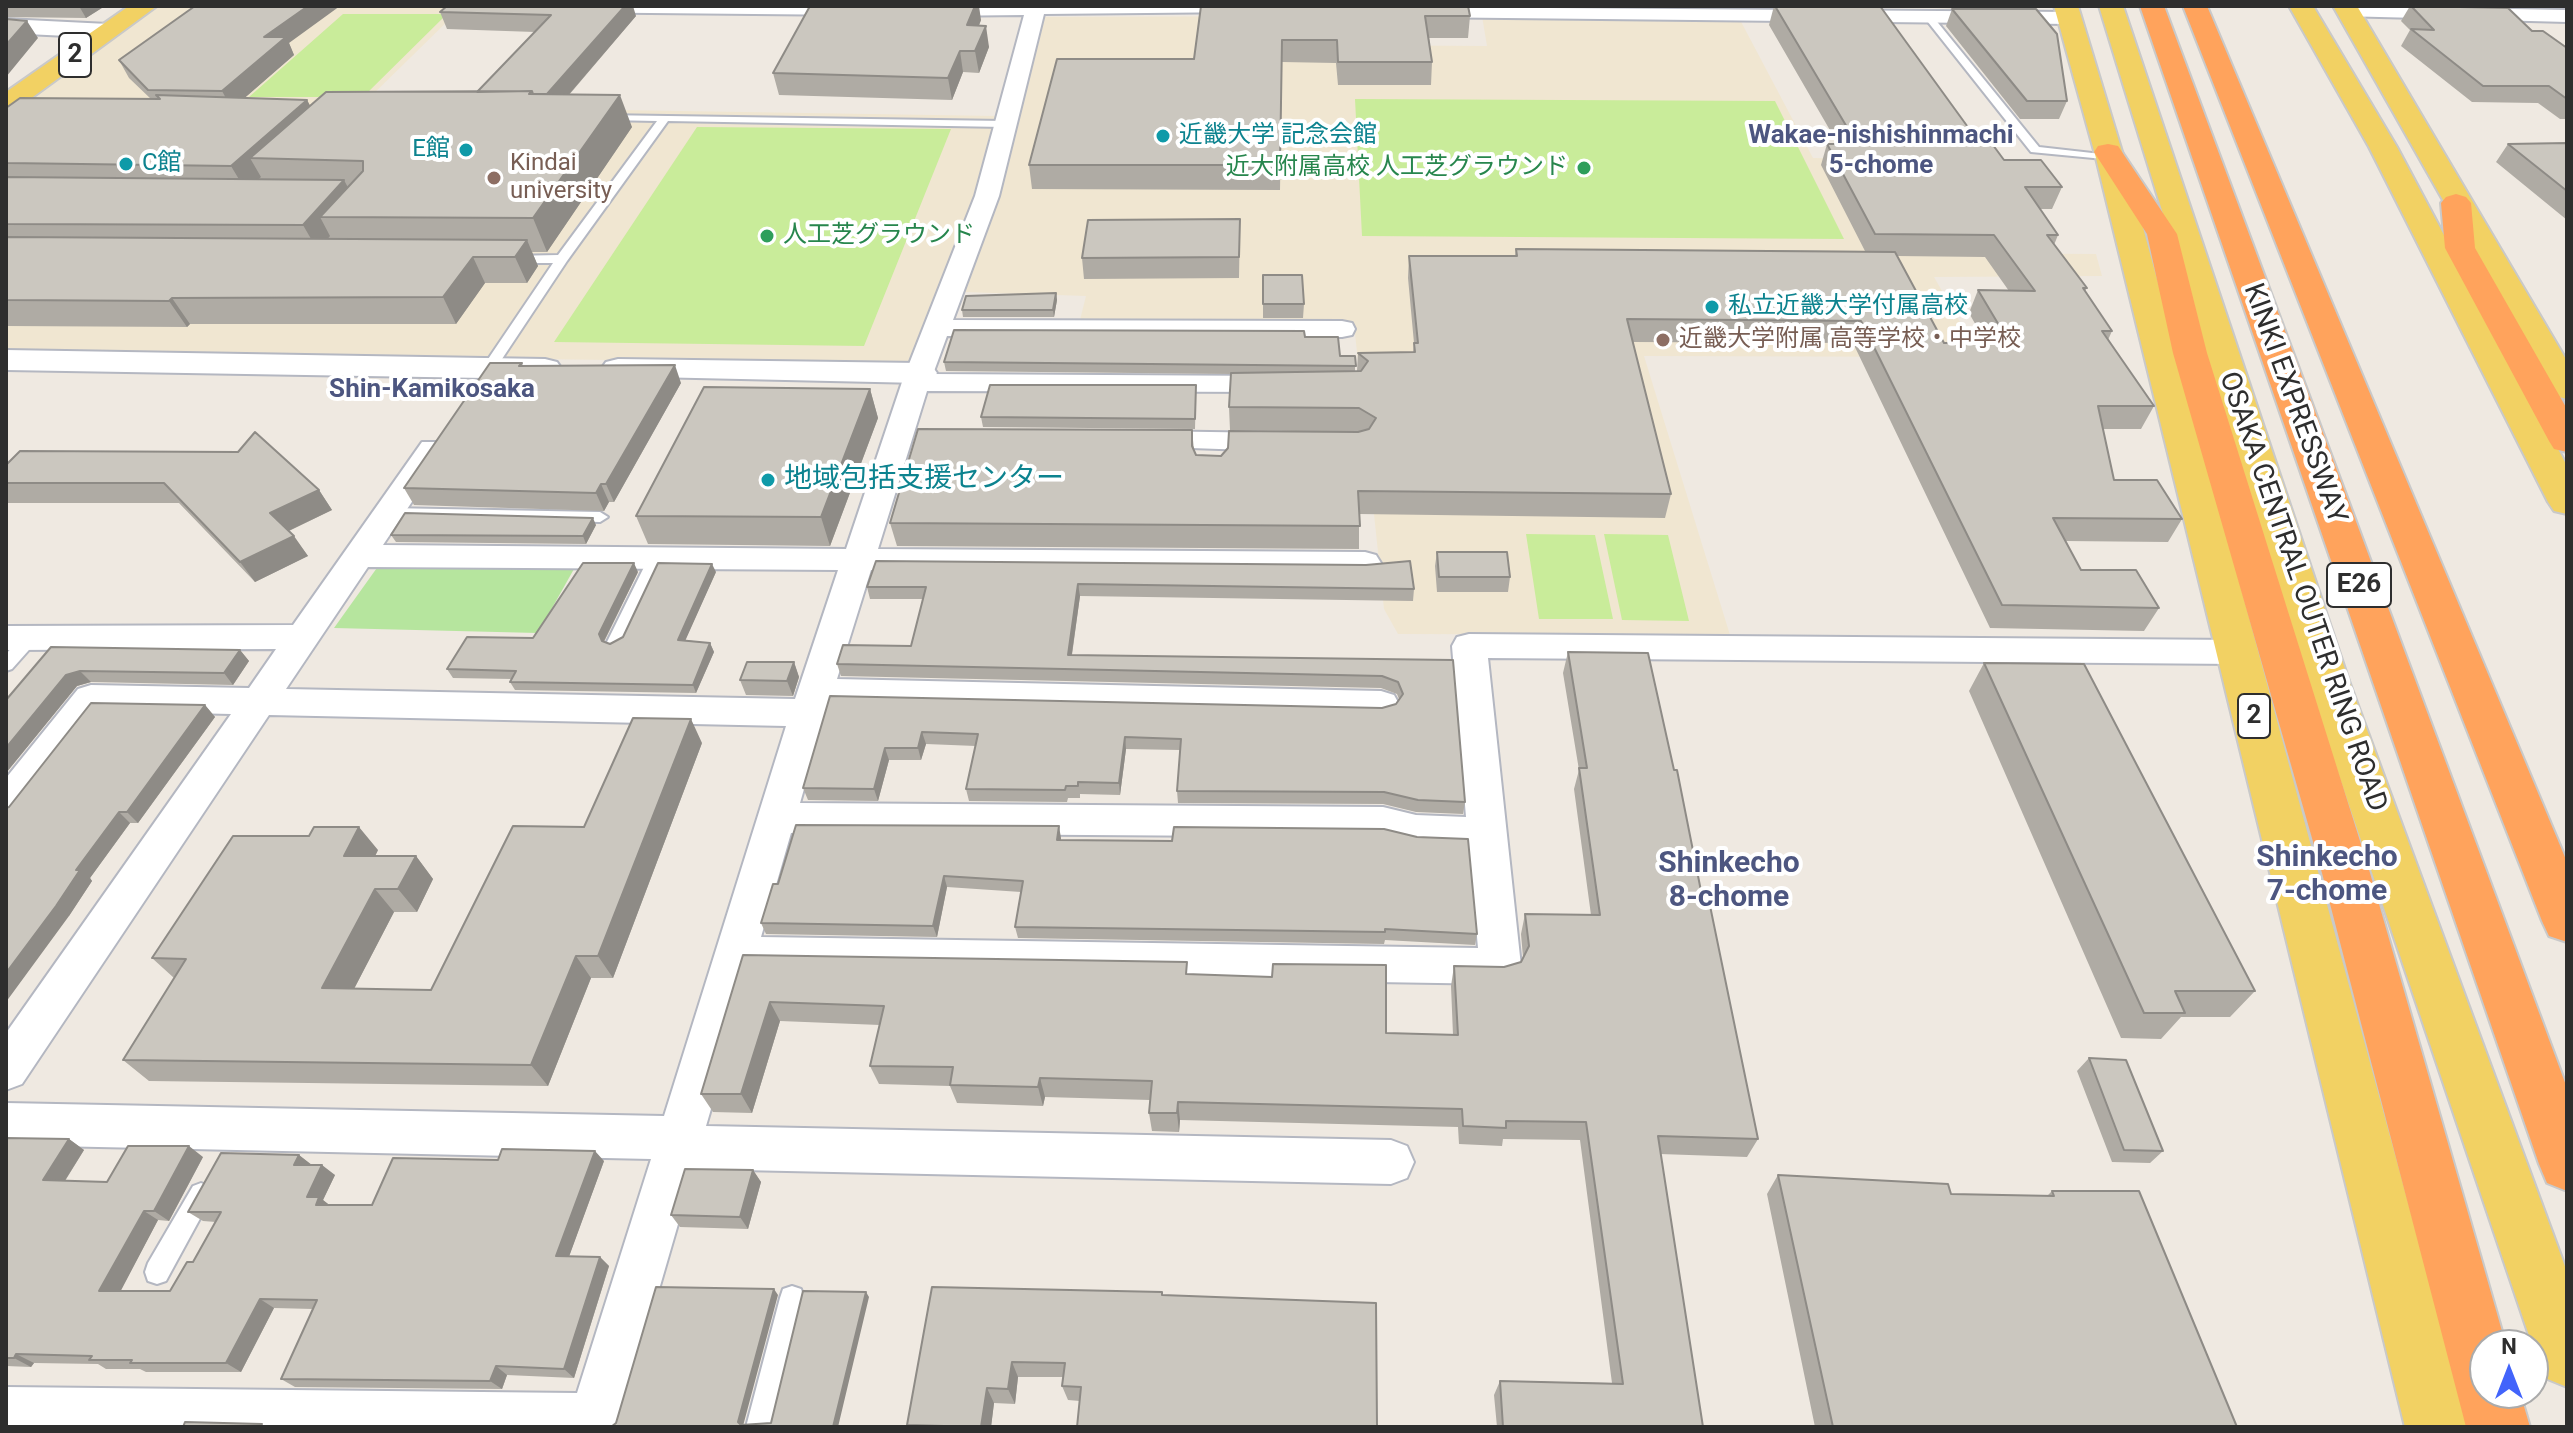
<!DOCTYPE html>
<html>
<head>
<meta charset="utf-8">
<style>
  body { margin:0 }
  #map { position:relative; width:2573px; height:1433px; overflow:hidden; background:#efe9e1; font-family:Roboto,sans-serif }
  canvas { display:block }
  .frame { position:absolute; inset:0; border:8px solid #2e2e2e; pointer-events:none }
  .north { position:absolute; left:2469px; top:1329px; width:80px; height:80px; box-sizing:border-box; background:#fff; border:2px solid #ababab; border-radius:50%; rotate:0deg; font-size:22px; font-weight:700; line-height:32px; text-align:center; color:#2e2e2e }
  .north::after { content:''; display:block; margin:auto; width:28px; height:36px; background:#4264fb; clip-path:polygon(50% 0,100% 100%,50% 72%,0 100%) }
</style>
</head>
<body>
<div id="map">
<canvas width="2573" height="1433"></canvas>
<div class="frame"></div>
<div class="north">N</div>
</div>
<script>
const ctx = document.querySelector('canvas').getContext('2d');
ctx.lineJoin = 'round';
function fillPath(path, color) { ctx.fillStyle = color; ctx.fill(path, 'evenodd'); }
function stroke(path, color, width, dash) { ctx.strokeStyle = color; ctx.lineWidth = width; ctx.lineCap = dash ? 'butt' : 'round'; ctx.setLineDash(dash || []); ctx.stroke(path); }
function write(font, color, halo, rows, align = 'center') {
  ctx.font = font + ' Roboto,"Noto Sans JP",sans-serif'; ctx.lineWidth = 8; ctx.setLineDash([]); ctx.textBaseline = 'middle'; ctx.strokeStyle = halo; ctx.fillStyle = color; for (const [text, x, y, turn = 0] of rows) {
    ctx.save(); ctx.translate(x, y); ctx.rotate((+turn || 0) * Math.PI / 180); ctx.textAlign = isNaN(turn) ? turn : align; if (halo) ctx.strokeText(text, 0, 0); ctx.fillText(text, 0, 0); ctx.restore();
  }
}
const education = new Path2D(`
  M159 6 461 8 361 106 996 116 977 194 915 364 6 352V115Z
  M1319 16 1321 45 1487 46 1482 16H1738L1813 158 1866 159 1920 253 2096 254 2102 276 1934 277 1980 357 1644 356 1730 635 1398 634 1384 609 1354 324H1079L1086 296 964 292 987 224 1043 17Z`);
const green = new Path2D(`
  M379 565 574 569 538 633 334 628Z`);
const pitch = new Path2D(`
  M343 14H447L363 97H249Z
  M1355 99 1775 101 1844 239 1362 236Z
  M697 127 951 129 864 346 554 342Z
  M1526 534 1595 535 1613 619H1539Z
  M1604 534 1668 535 1689 621 1622 620Z`);
const lane = new Path2D(`
  M1924 13H1930L2039 147 2110 155 2114 156V160L2031 152 1924 17Z
  M601 115 1004 121 1010 124 1004 127 668 121 567 261 494 371H484L482 368 553 263H513L509 262V256L558 255 657 121 605 120 599 117Z
  M389 508 600 512 608 517 600 522 383 517 381 513Z
  M656 554 664 559 624 644 615 650 609 648 606 644 648 559Z
  M30 632 36 634 39 638 36 642 12 669 6 671V654L24 634Z
  M201 1183 209 1186 213 1194 209 1202 166 1281 157 1284 148 1281 145 1272 148 1263 193 1186Z
  M792 1286 801 1289 804 1298 772 1427H746L780 1298 783 1289Z`);
const street = new Path2D(`
  M536 6H866L868 9 858 15 546 12Z
  M926 6H1259L1249 12 1044 14 999 196 953 320 1342 321 1352 323 1355 329 1352 335 1342 337 947 336 933 374 1279 376 1289 378 1293 384 1289 390 1279 392 927 391 878 549 1365 552 1376 555 1381 563 1376 571 1365 574 871 570 837 679 1381 691 1394 695 1399 704 1394 713 1381 717 828 705 800 803 1383 807 1416 815 1466 817 1452 646 1457 637 1469 634 2238 640 2250 643 2255 652 2250 661 2238 664 1488 658 1521 966 1515 979 1500 984 751 972 706 1126 1391 1140 1407 1146 1414 1162 1407 1178 1391 1184 694 1169 619 1427H6V1387L577 1393 651 1159 6 1145V1103L664 1116 786 726 269 715 22 1084 6 1090V1033L231 714 100 711 19 816 6 820V778L78 689 91 685 249 688 276 649 6 650V626L293 625 422 442H444L448 448 383 545 846 549 902 382 975 196 1024 15 933 16 926 14 923 10ZM368 567 838 570 795 699 286 689ZM791 833 1383 837 1416 845 1469 848 1478 948 761 937Z
  M2349 6 2567 10V22L2342 16 2339 12Z
  M1419 7 2070 12 2080 18 2070 24 1412 17 1409 13Z
  M1144 431 1276 433 1286 436 1291 442 1286 448 1276 451 1134 446 1129 440 1134 434Z`);
const secondary = new Path2D(`
  M6 19 108 24 120 31 108 38 6 33Z
  M6 350 545 359 557 362 562 369 557 376 545 379 6 370Z
  M618 359 920 363 932 366 937 373 932 380 920 383 606 376 601 369 606 362Z`);
const primary = new Path2D(`
  M129 6H157L15 110 6 112V92Z
  M2054 6H2078L2124 158 2469 1427H2405L2096 158Z
  M2099 6H2123L2349 681 2567 1272V1387L2545 1378 2536 1356 2307 681Z
  M2289 6H2313L2397 147 2567 466V514L2554 511 2548 502 2369 147Z
  M2333 6H2357L2567 361V399L2555 396 2550 389Z`);
const highway = new Path2D(`
  M2140 6H2164L2567 1088V1191L2547 1183 2539 1164Z
  M2183 6H2207L2567 862V942L2549 936 2542 921Z
  M2108 144 2118 146 2177 234 2207 353 2370 873 2506 1345H2485V1393H2520L2530 1427H2466L2322 873 2173 353 2147 234 2094 152 2098 146Z
  M2456 194 2466 197 2471 203 2475 248 2567 409V452L2554 449 2549 441 2445 248 2441 203 2446 197Z`);
const wall = new Path2D(`
  M6 6H105L86 18 6 17Z
  M1201 6 1470 16 1468 38H1429L1432 62 1431 85H1338L1336 63 1282 62 1280 190 1032 189 1029 165 1194 59Z
  M1774 6H1880L1978 141 2004 160 2062 187 2052 209H2040L2058 235 2054 245 2087 288 2085 291 2112 331 2108 340 2154 406 2141 429H2103L2114 480 2182 519 2168 542 2065 541 2081 570 2159 608 2144 631 1990 628 1853 343 1633 342 1671 494 1665 518 1359 514V549L897 546 890 523 1192 430 1194 450 1196 455 1221 456 1359 432 1230 430 1229 407 1231 374 946 371 944 362 1305 337 1340 356H1355V371H1357L1358 353 1413 352 1414 343 1408 278 1409 256H1515L1516 249 1865 251 1821 165 1827 144H1838L1769 25ZM1897 256 1985 257 2009 291 1978 290 1969 313 1986 343H1944Z
  M1930 6H2016L2015 9 1932 8Z
  M2410 6H2451L2532 31 2567 48V119H2560L2538 103 2472 102 2401 46 2410 30 2401 21Z
  M1952 9 2067 101 2059 119H2020L1946 26Z
  M440 12 636 16 569 95 632 127 547 252H532L538 266 527 283H485L456 324H190L187 327 6 326V108L151 99 129 78 119 60 289 43 294 55 244 98 307 100 310 106 477 92 535 32 447 29Z
  M981 20 979 26 989 47 979 73 963 72 952 100 779 95 773 73Z
  M2567 143V220L2496 162 2508 144Z
  M1240 219 1239 278 1084 279 1082 258Z
  M1263 275 1304 304 1303 318H1263Z
  M1056 293 1057 300 1054 317H963L962 310Z
  M522 363 523 366 681 383 614 502H609L604 511 414 505 404 488Z
  M1196 385 1195 429 983 427 981 417Z
  M870 389 878 418 830 546 648 544 636 516Z
  M6 465 319 490 332 510 289 531 308 556 255 582 179 503H7Z
  M596 525 586 544 396 542 391 535Z
  M1437 552 1510 577 1508 592H1437L1435 566Z
  M876 561 1414 589 1413 601 1080 596 1072 655 1453 660 1465 802 1463 814 1416 812 1383 804 1178 803 1177 791 1180 750 1126 749 1120 795 1080 794V798H1068L1067 802 969 801 966 789 976 746 926 744 921 760H889L878 801 808 800 803 788 830 696 1382 708 1396 704 1399 699 1397 694 1381 688 841 676 837 664 911 646 923 599H870L867 587Z
  M638 572 604 642 610 644 623 637 716 572 685 640 710 643 714 652 696 693 515 690 510 682 512 679 453 678 447 669 533 638Z
  M51 647 240 650 249 661 233 685 91 682 77 686 6 773V700Z
  M1568 652 1702 896 1758 1139 1747 1157 1660 1154 1703 1427H1497L1494 1395 1500 1381 1612 1383 1580 1140 1503 1139 1502 1146 1459 1144 1458 1127 1180 1120 1179 1132 1152 1131 1149 1113 1150 1100 1045 1097 1043 1106 957 1103 950 1086 879 1084 870 1066 880 1025 780 1021 752 1113 713 1112 701 1094 743 955 1188 974 1386 1033 1453 1035 1451 986 1454 966 1504 967 1521 962 1523 957 1521 934 1525 914 1591 915 1574 789 1579 770 1563 673Z
  M794 662 799 677 793 696 746 695 740 680Z
  M1984 663 2255 991 2230 1017H2181L2161 1039 2121 1038 1969 691Z
  M205 705 215 717 138 823H130L90 878 92 881 69 916 6 808Z
  M702 743 613 978H591L548 1086 149 1081 123 1060 174 978 152 958 378 850 375 856H416L433 879 417 912H394L354 989 431 990 584 827Z
  M1061 838V840L1477 934 1475 945 1385 940 1384 944 1018 938 1015 927 1021 892 947 887 937 937 766 934 761 923 778 884Z
  M2089 1058 2163 1151 2150 1163 2112 1162 2077 1071Z
  M6 1138 69 1139 84 1150 65 1181 107 1182 203 1157 169 1221 158 1220 120 1291H170L193 1262 216 1222 203 1221 188 1212 299 1155 311 1165 335 1175 323 1200 329 1205H372L604 1161 569 1256 600 1257 609 1266 574 1378 507 1375 502 1389 295 1387 281 1379 313 1309 274 1308 241 1372H146L140 1369H106L98 1364 34 1363 31 1367 6 1366Z
  M753 1170 761 1182 748 1229 680 1227 671 1215Z
  M1778 1175 1951 1194 2047 1196 2052 1191 2237 1427H1815L1767 1194Z
  M932 1287 1162 1292 1080 1401 1068 1400 1062 1386 1063 1377H1018L1015 1404 994 1403 991 1427H908L907 1425Z`);
const shadedWall = new Path2D(`
  M79 6H105L86 18Z
  M308 6H340L289 43 294 55 232 109 222 91 264 37Z
  M625 6H633L636 16 553 113 546 95Z
  M975 6H979L981 20 970 46 967 25Z
  M27 21 38 38 6 77V45Z
  M986 26 989 47 979 73 975 51Z
  M960 51 963 72 952 100 948 78Z
  M620 95 632 127 547 252 533 218Z
  M307 100 320 124 250 158 261 177 246 191 231 166Z
  M344 180 357 205 320 217 330 236 318 251 303 225Z
  M527 240 538 266 527 283 515 257Z
  M473 257 485 283 456 324 443 297Z
  M1056 293 1057 300 1054 317 1053 310Z
  M172 298 190 324 187 327 169 301Z
  M675 365 681 383 614 502 606 484Z
  M870 389 878 418 830 546 821 517Z
  M601 484 609 502 604 511 596 493Z
  M319 490 332 510 284 533 270 513Z
  M593 518 596 525 586 544 583 536Z
  M294 536 308 556 255 582 240 562Z
  M634 563 638 572 603 643 599 634Z
  M712 564 716 572 682 648 678 640Z
  M1078 584 1080 596 1070 667 1068 655Z
  M710 643 714 652 696 693 693 685Z
  M240 650 249 661 233 685 224 673Z
  M794 662 799 677 793 696 787 681Z
  M80 671 91 682 77 686 6 773V748L66 675Z
  M205 705 215 717 138 823 127 812Z
  M691 719 702 743 613 978 598 956Z
  M922 732 926 744 921 760 918 748Z
  M1125 737 1126 749 1120 795 1119 783Z
  M885 748 889 760 878 801 874 789Z
  M119 812 130 823 90 878 92 881 69 916 6 1002V973L76 870Z
  M1059 826 1061 838 1059 851 1057 840Z
  M359 827 378 850 364 879 344 856Z
  M416 856 433 879 417 912 398 889Z
  M944 876 947 887 937 937 933 926Z
  M375 889 394 912 343 1010 322 988Z
  M576 956 591 978 548 1086 531 1065Z
  M770 1002 780 1021 752 1113 741 1094Z
  M1040 1078 1045 1097 1043 1106 1038 1087Z
  M1178 1102 1180 1120 1179 1132 1177 1113Z
  M69 1139 84 1150 59 1190 43 1180Z
  M189 1146 203 1157 169 1221 154 1211Z
  M595 1151 604 1161 566 1265 556 1256Z
  M299 1155 312 1165H294Z
  M322 1165 335 1175 323 1200 332 1207 328 1215 307 1197Z
  M753 1170 761 1182 748 1229 740 1217Z
  M144 1211 158 1220 116 1300 99 1291Z
  M600 1257 609 1266 574 1378 564 1369Z
  M774 1289 778 1295 743 1426 738 1422Z
  M866 1292 869 1297 838 1427H833Z
  M260 1299 274 1308 241 1372 226 1363Z
  M16 1354 34 1363 31 1367 14 1358Z
  M1012 1362 1018 1377 1015 1404 1008 1389Z
  M496 1366 507 1375 502 1389 490 1381Z
  M987 1388 994 1403 991 1427H981Z`);
const building = new Path2D(`
  M195 6H308L264 37H286L222 91 148 90 119 60Z
  M447 6H625L547 94H533L532 91 477 92 551 15 440 12Z
  M810 6H975L967 25 986 26 975 51H960L948 78 773 73Z
  M1201 6H1468L1470 16H1425L1432 62H1338L1337 40H1282L1280 165H1029L1057 59H1194Z
  M1775 6H1880L1978 141H1990L2004 160H2041L2062 187H2025L2058 235H2047L2087 288H2083L2112 331H2102L2154 406H2098L2114 480H2157L2182 519 2053 518 2081 570H2136L2159 608 2002 605 1861 321 1627 319 1671 494 1358 491 1360 526 890 523 918 429 1192 430V446L1196 455 1221 456 1228 448 1229 431 1358 432 1369 429 1376 418 1359 408 1229 407 1231 373 1361 371 1368 361 1358 353 1415 352 1414 343H1418L1409 256H1517L1516 249 1895 252 1944 343 2009 342 1978 290 2035 291 1994 235 1875 234 1827 144H1857Z
  M2411 6 2508 8 2532 31H2543L2567 48V99L2549 86H2483L2411 29 2434 30Z
  M1952 9H2036L2057 34 2067 101H2027Z
  M6 19 27 21 6 45Z
  M532 91 529 94 620 95 533 218 320 217 363 171V161L250 158 326 92Z
  M156 95 307 100 231 166 6 163V108L20 98 160 99Z
  M2567 143V191L2508 144Z
  M6 177 344 180 303 225 6 224Z
  M1240 219 1239 257 1082 258 1088 220Z
  M6 237 527 240 515 257H473L443 297 172 298 169 301 6 300Z
  M1263 275H1302L1304 304H1263Z
  M1056 293 1053 310H962L966 296Z
  M954 330 1304 331 1305 337H1338L1340 356H1355L1356 366 944 362Z
  M490 363H522L519 366 675 365 606 484H601L596 493 404 488Z
  M990 385H1196L1195 419 981 417Z
  M704 387 870 389 821 517 636 516Z
  M255 432 319 490 270 513 294 536 240 562 164 483H6V465L20 451 238 452Z
  M405 513 593 518 583 536 391 535Z
  M1437 552H1507L1510 577H1439Z
  M876 561 1366 565 1410 561 1414 589 1078 584 1068 655 1453 660 1465 802 1418 800 1384 792 1177 791 1181 739 1125 737 1119 783 1078 782V786H1066L1065 790 966 789 978 734 922 732 918 748H885L874 789 803 788 830 696 1382 708 1396 704 1403 694 1398 682 1382 676 837 664 843 645 911 646 926 587H867Z
  M583 563H634L599 634 602 641 610 644 623 637 658 563 712 564 678 640 710 643 693 685 510 682 516 671 447 669 467 637 533 638Z
  M51 647 240 650 224 673 80 671 66 675 6 748V700Z
  M1568 652 1648 653 1674 770H1677L1702 896H1708L1758 1139 1658 1136 1703 1427H1503L1500 1381 1623 1384 1586 1122 1506 1121V1128L1463 1126 1462 1109 1178 1102 1177 1113H1149L1152 1081 1040 1078 1038 1087 950 1085 953 1067 870 1066 884 1006 770 1002 741 1094H701L743 955 1187 962 1186 974 1272 977 1273 964 1386 965V1033L1458 1035 1454 966 1504 967 1521 962 1529 946 1525 914 1600 915 1579 768H1587Z
  M747 662H794L787 681 740 680Z
  M1984 663 2084 664 2255 991H2175L2185 1013H2144Z
  M91 703 205 705 127 812H119L76 870H80L56 906 6 973V808L9 807Z
  M633 718 691 719 598 956H576L531 1065 123 1060 186 959 152 958 233 836H309L314 827H359L344 856H416L398 889H375L322 988 431 990 513 826 584 827Z
  M796 825 1059 826 1057 840 1172 841 1174 827 1384 829 1417 837 1468 839 1477 934 1385 929V932L1015 927 1023 881 944 876 933 926 761 923 773 884H778Z
  M2089 1058 2126 1060 2163 1151 2124 1150Z
  M6 1138 69 1139 43 1180 107 1182 128 1146H189L154 1211H144L99 1291H170L187 1262H193L221 1212H188L221 1153 299 1155 294 1165H322L307 1197H319L316 1205H372L393 1158 498 1160 502 1149 595 1151 556 1256 600 1257 564 1369 496 1366 490 1381 281 1379 317 1300 260 1299 226 1363H130L132 1360H89L92 1356 16 1354 14 1358H6Z
  M685 1169 753 1170 740 1217 671 1215Z
  M1778 1175 1948 1184 1951 1194 2054 1196 2052 1191H2139L2237 1427H1833Z
  M656 1287 774 1289 738 1422 741 1425 771 1423 803 1291 866 1292 833 1427H611L616 1423Z
  M932 1287 1162 1292V1295L1376 1303 1377 1427H1077L1081 1387 1062 1386 1065 1363 1012 1362 1008 1389 987 1388 981 1427 907 1425Z
  M185 1422 262 1424 260 1427H183Z`);
const markers = [
  [1163,136,8,"#0f9aa8"],
  [466,150,8,"#0f9aa8"],
  [126,164,8,"#0f9aa8"],
  [1584,168,8,"#2e9e5b"],
  [494,178,8,"#8d6e63"],
  [767,236,8,"#2e9e5b"],
  [1712,307,8,"#0f9aa8"],
  [1663,340,8,"#8d6e63"],
  [768,480,8,"#0f9aa8"]
];
const farCulturenames = [
  ["近畿大学 記念会館",1179,136],
  ["E館",450,150,"right"],
  ["C館",142,164],
  ["私立近畿大学付属高校",1728,307]
];
const farEducationnames = [
  ["Kindai",510,164],
  ["university",510,192],
  ["近畿大学附属 高等学校・中学校",1679,340]
];
const farLeisurenames = [
  ["近大附属高校 人工芝グラウンド",1568,168],
  ["人工芝グラウンド",783,236,"left"]
];
const shields = [
  [75,55,32],
  [2359,585,64],
  [2254,716,32]
];
const shieldNames = [
  ["2",75,55],
  ["E26",2359,585],
  ["2",2254,716]
];
const farNeighbourhoodnames = [
  ["Wakae-nishishinmachi",1881,136],
  ["5-chome",1881,166],
  ["Shin-Kamikosaka",432,390]
];
const streetNames = [
  ["KINKI EXPRESSWAY",2294,404,70],
  ["OSAKA CENTRAL OUTER RING ROAD",2302,592,71]
];
const cultureNames = [
  ["地域包括支援センター",784,480]
];
const neighbourhoodNames = [
  ["Shinkecho",2327,858],
  ["7-chome",2327,892],
  ["Shinkecho",1729,864],
  ["8-chome",1729,898]
];
fillPath(education, '#f0e6d1');
fillPath(green, '#b6e59e');
fillPath(pitch, '#c9ec9a');
stroke(lane, '#b4b7c1', 4);
stroke(street, '#b4b7c1', 4);
stroke(secondary, '#b4b7c1', 4);
stroke(primary, '#c9c9c9', 4);
stroke(highway, '#c9c9c9', 4);
fillPath(lane, '#fff');
fillPath(street, '#fff');
fillPath(secondary, '#fff');
fillPath(primary, '#f2d163');
fillPath(highway, '#ffa35c');
fillPath(wall, '#afaba4');
fillPath(shadedWall, '#8e8b86');
fillPath(building, '#cbc7bf');
stroke(building, '#8e8b86', 2);
for (const [x, y, r, color] of markers) { const dot = new Path2D(); dot.arc(x, y, r, 0, 2 * Math.PI); ctx.fillStyle = color; ctx.fill(dot); stroke(dot, '#fff', 3); }
write('24px', '#0d838f', '#fff', farCulturenames, 'left');
write('24px', '#785e54', '#fff', farEducationnames, 'left');
write('24px', '#27864d', '#fff', farLeisurenames, 'right');
for (const [x, y, w] of shields) { const box = new Path2D(); box.roundRect(x - w / 2, y - 22, w, 44, 6); ctx.fillStyle = '#fff'; ctx.fill(box); stroke(box, '#2e2e2e', 2); }
write('bold 26px', '#2e2e2e', null, shieldNames);
write('bold 26px', '#4d5680', '#fff', farNeighbourhoodnames);
write('28px', '#2e2e2e', '#fff', streetNames);
write('28px', '#0d838f', '#fff', cultureNames, 'left');
write('bold 30px', '#4d5680', '#fff', neighbourhoodNames);
</script>
</body>
</html>
